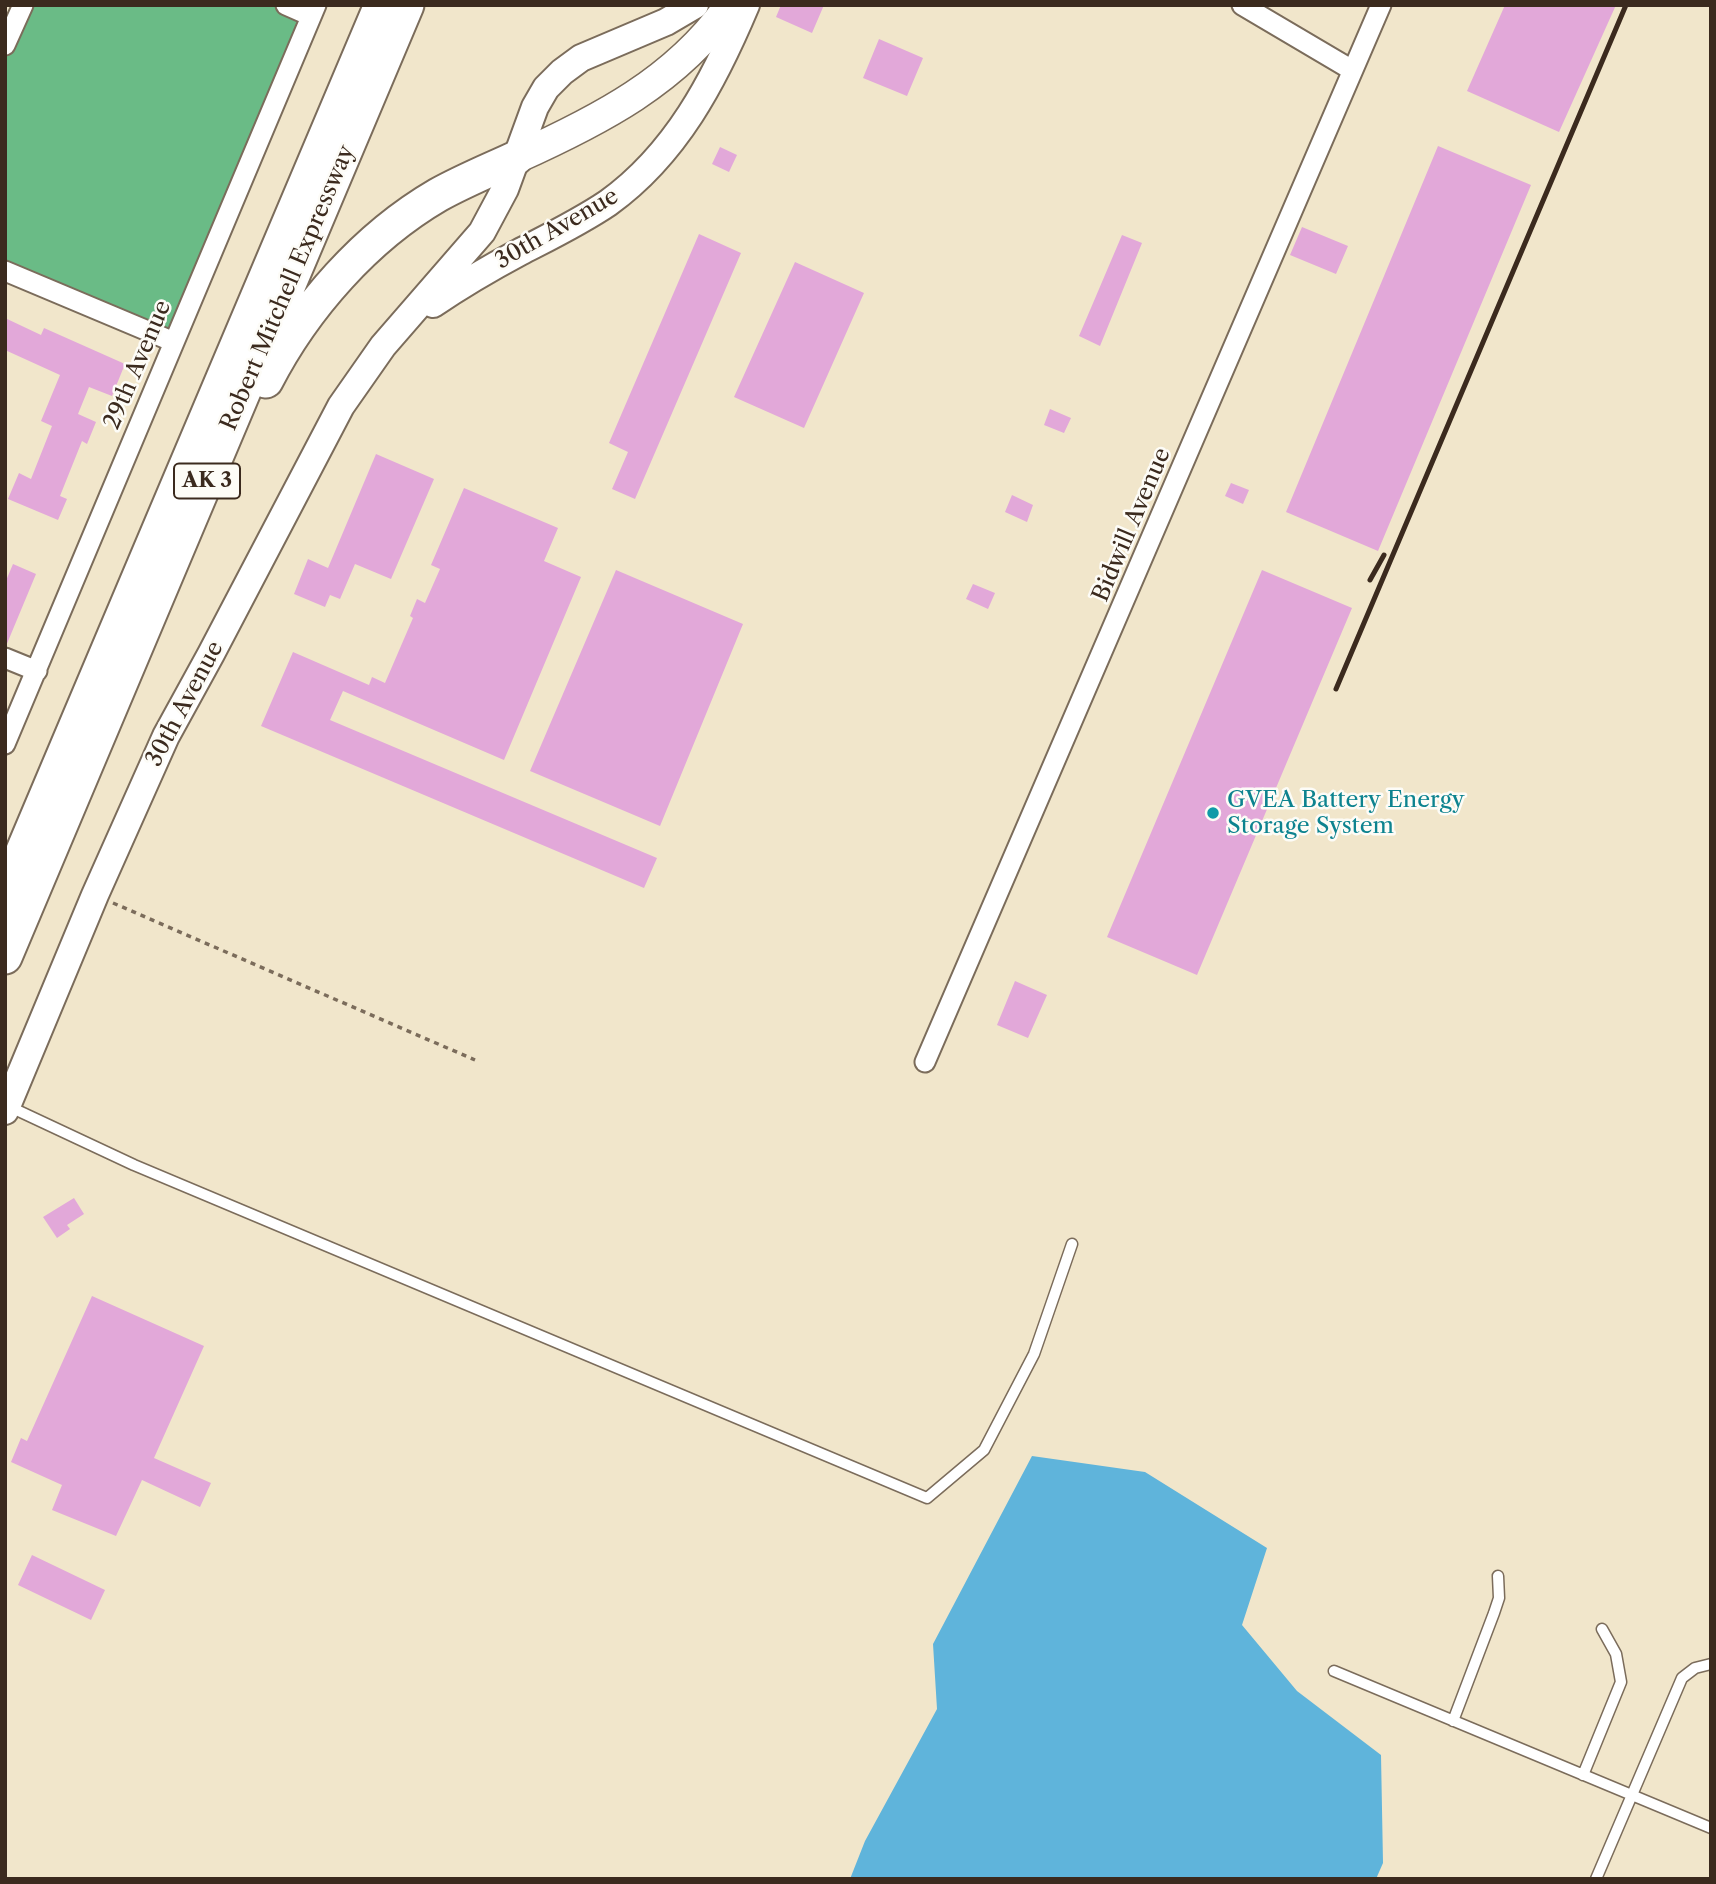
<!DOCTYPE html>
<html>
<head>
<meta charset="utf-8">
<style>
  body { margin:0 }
  #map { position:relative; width:1716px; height:1884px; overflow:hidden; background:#f1e6cb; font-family:"Libre Caslon Text",serif }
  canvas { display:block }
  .frame { position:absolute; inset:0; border:7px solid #3b2a1e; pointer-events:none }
</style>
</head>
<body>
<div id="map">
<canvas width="1716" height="1884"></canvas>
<div class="frame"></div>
</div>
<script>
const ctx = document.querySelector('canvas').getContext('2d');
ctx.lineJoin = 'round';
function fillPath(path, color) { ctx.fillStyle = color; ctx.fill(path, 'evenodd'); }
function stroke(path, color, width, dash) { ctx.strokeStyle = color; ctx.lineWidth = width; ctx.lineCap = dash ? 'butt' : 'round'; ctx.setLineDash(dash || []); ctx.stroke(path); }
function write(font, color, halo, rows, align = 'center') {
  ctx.font = font + ' "Libre Caslon Text",serif'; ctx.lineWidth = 5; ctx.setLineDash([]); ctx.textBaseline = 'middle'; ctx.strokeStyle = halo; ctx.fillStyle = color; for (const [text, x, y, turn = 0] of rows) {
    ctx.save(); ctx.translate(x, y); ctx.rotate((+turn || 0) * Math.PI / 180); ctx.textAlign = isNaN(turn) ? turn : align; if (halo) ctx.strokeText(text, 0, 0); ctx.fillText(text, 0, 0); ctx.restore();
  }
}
const forest = new Path2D(`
  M26 5H283L311 16 174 342 5 271V45Z`);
const water = new Path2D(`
  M1032 1456 1145 1472 1267 1548 1242 1625 1297 1691 1381 1755 1383 1863 1376 1879H850L865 1841 937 1709 933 1644Z`);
const building = new Path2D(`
  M781 5H824L812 33 776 17Z
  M1505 5H1616L1559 132 1467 91Z
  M879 39 923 58 907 96 863 78Z
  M1438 146 1531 185 1378 551 1286 512Z
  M720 147 737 155 729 172 712 164Z
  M1302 227 1348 246 1336 274 1290 255Z
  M699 234 741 253 635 499 612 489 628 452 609 443Z
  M1122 235 1142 243 1100 346 1079 336Z
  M795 262 864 293 804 428 734 397Z
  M5 318 41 335 44 328 125 364 112 396 89 387 78 414 96 422 87 444 82 441 60 496 67 499 58 520 8 499 19 473 31 479 52 426 41 421 60 375 5 350Z
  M1050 409 1071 418 1064 433 1044 425Z
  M376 454 434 479 391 579 355 564 340 599 330 595 325 607 294 594 308 559 328 568Z
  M1231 483 1249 490 1243 504 1225 496Z
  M464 488 558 528 544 561 581 577 504 760 343 691 330 720 657 858 644 888 261 726 293 652 369 685 372 677 385 683 413 618 410 616 417 599 425 603 440 569 431 565Z
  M1012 495 1033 505 1027 522 1005 512Z
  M13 564 36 574 6 646 5 583Z
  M616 570 743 624 660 826 530 771Z
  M1262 570 1352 608 1197 975 1107 937Z
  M973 584 995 593 988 609 966 599Z
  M1015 981 1047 995 1028 1038 997 1025Z
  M74 1198 84 1214 67 1225 70 1229 57 1238 43 1217Z
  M92 1296 204 1346 154 1458 211 1483 200 1507 142 1480 116 1536 52 1510 62 1485 11 1462 21 1438 27 1441Z
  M32 1555 105 1590 91 1620 18 1585Z`);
const path = new Path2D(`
  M113 903 475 1060`);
const lane = new Path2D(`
  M8 1106 134 1165 927 1498 984 1450 1034 1354 1072 1244
  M1334 1671 1711 1828
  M1453 1721 1494 1613 1499 1598 1498 1576
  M1583 1775 1621 1682 1616 1654 1602 1629
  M1596 1879 1682 1678 1695 1668 1711 1664`);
const street = new Path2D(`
  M286 5 311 16
  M1242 5 1352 70
  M5 45 23 5
  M5 271 174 342
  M5 658 37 671
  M5 744 316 5
  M925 1062 1381 5`);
const secondary = new Path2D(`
  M433 304C461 285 490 268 520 252 549 237 580 222 608 203 676 154 714 81 746 5
  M5 1111 95 895 166 736 211 654 341 406 383 346 482 232 505 189 535 107 546 88 562 72 581 58 666 22 695 5`);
const primary = new Path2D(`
  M516 158C598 121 677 81 730 5`);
const highway = new Path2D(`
  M266 381C304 307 366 237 438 195 463 181 490 170 516 158
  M5 893 381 5
  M5 957 407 5`);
const rail = new Path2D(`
  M1370 580 1384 555
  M1336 689 1626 5`);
const markers = [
  [1213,813,7,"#0f9aa8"]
];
const shields = [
  [207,481,66]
];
const shieldNames = [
  ["AK 3",207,481]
];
const streetNames = [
  ["30th Avenue",557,229,-30],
  ["Robert Mitchell Expressway",288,288,-67],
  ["29th Avenue",138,365,-67],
  ["Bidwill Avenue",1132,525,-67],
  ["30th Avenue",185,704,-62]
];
const cultureNames = [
  ["GVEA Battery Energy",1227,800],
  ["Storage System",1227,826]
];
fillPath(forest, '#6abb86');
fillPath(water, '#5fb4db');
fillPath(building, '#e2a8d9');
stroke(lane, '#7b6c5b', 13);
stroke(street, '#7b6c5b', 23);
stroke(secondary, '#7b6c5b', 30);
stroke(primary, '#7b6c5b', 33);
stroke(highway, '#7b6c5b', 37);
stroke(path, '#7b6c5b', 3.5, [5, 5]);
stroke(lane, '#fff', 10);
stroke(street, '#fff', 19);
stroke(secondary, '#fff', 26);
stroke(primary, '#fff', 30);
stroke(highway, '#fff', 33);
stroke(rail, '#3b2a1e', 5);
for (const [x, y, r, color] of markers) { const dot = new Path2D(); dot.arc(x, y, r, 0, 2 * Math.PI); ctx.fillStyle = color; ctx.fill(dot); stroke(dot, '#fdfcf7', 2.5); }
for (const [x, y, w] of shields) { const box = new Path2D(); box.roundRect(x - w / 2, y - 17.5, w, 35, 5); ctx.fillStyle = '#fdfcf7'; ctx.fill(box); stroke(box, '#3b2a1e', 2); }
write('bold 21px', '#3b2a1e', null, shieldNames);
write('23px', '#3b2a1e', '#fdfcf7', streetNames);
write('23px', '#0d838f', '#fdfcf7', cultureNames, 'left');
</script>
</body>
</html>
